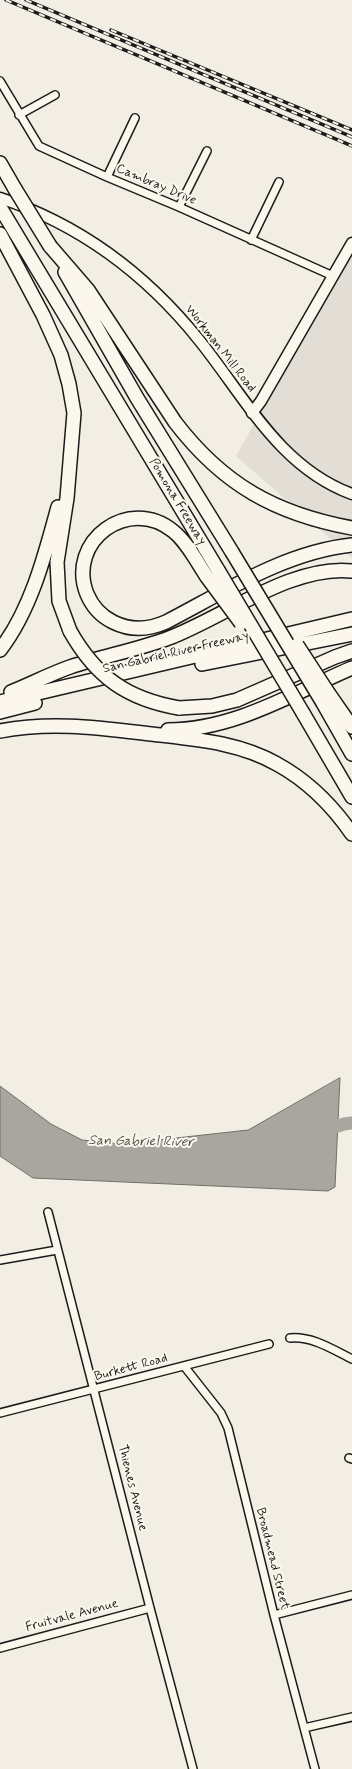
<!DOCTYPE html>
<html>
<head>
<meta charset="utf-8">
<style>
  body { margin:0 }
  canvas { display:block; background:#f2eee4 }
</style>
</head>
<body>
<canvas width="352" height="1769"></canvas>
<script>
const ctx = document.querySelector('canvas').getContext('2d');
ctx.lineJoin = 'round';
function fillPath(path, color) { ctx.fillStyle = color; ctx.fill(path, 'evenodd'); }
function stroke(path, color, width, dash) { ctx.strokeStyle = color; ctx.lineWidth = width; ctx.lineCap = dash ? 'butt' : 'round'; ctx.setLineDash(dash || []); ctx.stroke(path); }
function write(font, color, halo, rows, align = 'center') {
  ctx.font = font + ' Mynerve,sans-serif'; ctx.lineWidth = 4; ctx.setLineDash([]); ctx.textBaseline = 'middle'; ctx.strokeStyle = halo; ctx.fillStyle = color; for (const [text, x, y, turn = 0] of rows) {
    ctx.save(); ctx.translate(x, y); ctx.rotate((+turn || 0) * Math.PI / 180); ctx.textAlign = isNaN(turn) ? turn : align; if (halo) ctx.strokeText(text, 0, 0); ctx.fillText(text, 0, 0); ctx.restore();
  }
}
const built = new Path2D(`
  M352 251V558L236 456Z`);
const water = new Path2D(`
  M340 1078 335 1187 328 1191 33 1178 0 1156V1086L51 1124 82 1140 122 1144 248 1130Z`);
const river = new Path2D(`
  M322 1131 344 1124 352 1123`);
const street = new Path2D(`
  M0 81 39 146 107 177 179 207 333 276
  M19 115 55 95
  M107 177 135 118
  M179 207 207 151
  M251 240 279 182
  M48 1212 150 1608 193 1769
  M0 1260 57 1250
  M290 1338C312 1336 332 1349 352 1359
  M184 1366 221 1413 228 1428 274 1615 315 1769
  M0 1413 269 1344
  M349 1458 352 1459
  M274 1615 352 1595
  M0 1648 150 1608
  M304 1728 352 1717`);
const secondary = new Path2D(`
  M0 198C81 225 146 274 199 340 245 397 279 467 352 494
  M252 413 261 401 352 243`);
const highway = new Path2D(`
  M0 163 15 189
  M0 207 218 570
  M0 234 43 315 61 355 69 384 74 413 67 498 57 562 59 601 70 631
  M50 246 88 290 175 422C223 485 276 514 352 528
  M65 272 137 398 232 552
  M207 577C197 562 187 542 173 531 129 495 66 541 87 594 92 606 101 616 113 622 131 631 148 630 166 622 224 592 285 552 352 545
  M0 650C31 610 45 555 58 507
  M202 664 352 634
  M11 692C31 684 50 674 70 667 103 656 137 650 169 638 224 617 293 564 352 571
  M329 694 352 727
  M0 702 352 619
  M323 703 352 754
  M179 708 212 706 237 700 335 657 352 651
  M0 712 35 703
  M303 713 352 797
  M168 730C235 730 293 693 352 668
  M0 731C51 721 100 728 151 734 193 739 239 742 277 764 308 781 332 805 352 834`);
const rail = new Path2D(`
  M6 0 352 146
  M26 0 352 137
  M111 30 352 130`);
const highwayBridge = new Path2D(`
  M15 189 50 246
  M232 552 323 703
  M218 570 303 713
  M207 577 241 623
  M70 631C96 677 127 699 179 708
  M297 645 329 694`);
const streetNames = [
  ["Cambray Drive",156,185,23],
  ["Workman Mill Road",220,349,52],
  ["Pomona Freeway",177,502,59],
  ["San Gabriel River Freeway",176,653,-13],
  ["Burkett Road",131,1368,-15],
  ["Thienes Avenue",132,1488,76],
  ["Broadmead Street",272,1559,76],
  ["Fruitvale Avenue",72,1616,-15]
];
const waterNames = [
  ["San Gabriel River",141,1142,1]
];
fillPath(built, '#e2ded5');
fillPath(water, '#a9a6a0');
stroke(water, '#716f6b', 1);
stroke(river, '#a9a6a0', 13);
stroke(street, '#1c1c1c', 10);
stroke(secondary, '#1c1c1c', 13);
stroke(highway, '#1c1c1c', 16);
stroke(street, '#fbf7ec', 7);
stroke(secondary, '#fbf7ec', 10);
stroke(highway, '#fbf7ec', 13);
stroke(rail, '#1c1c1c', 3.5);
stroke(rail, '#fbf7ec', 2, [6]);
stroke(highwayBridge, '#1c1c1c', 16, []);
stroke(highwayBridge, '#fbf7ec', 13);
write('13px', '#1c1c1c', '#fbf7ec', streetNames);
write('italic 14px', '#545351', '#fbf7ec', waterNames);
</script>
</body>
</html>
